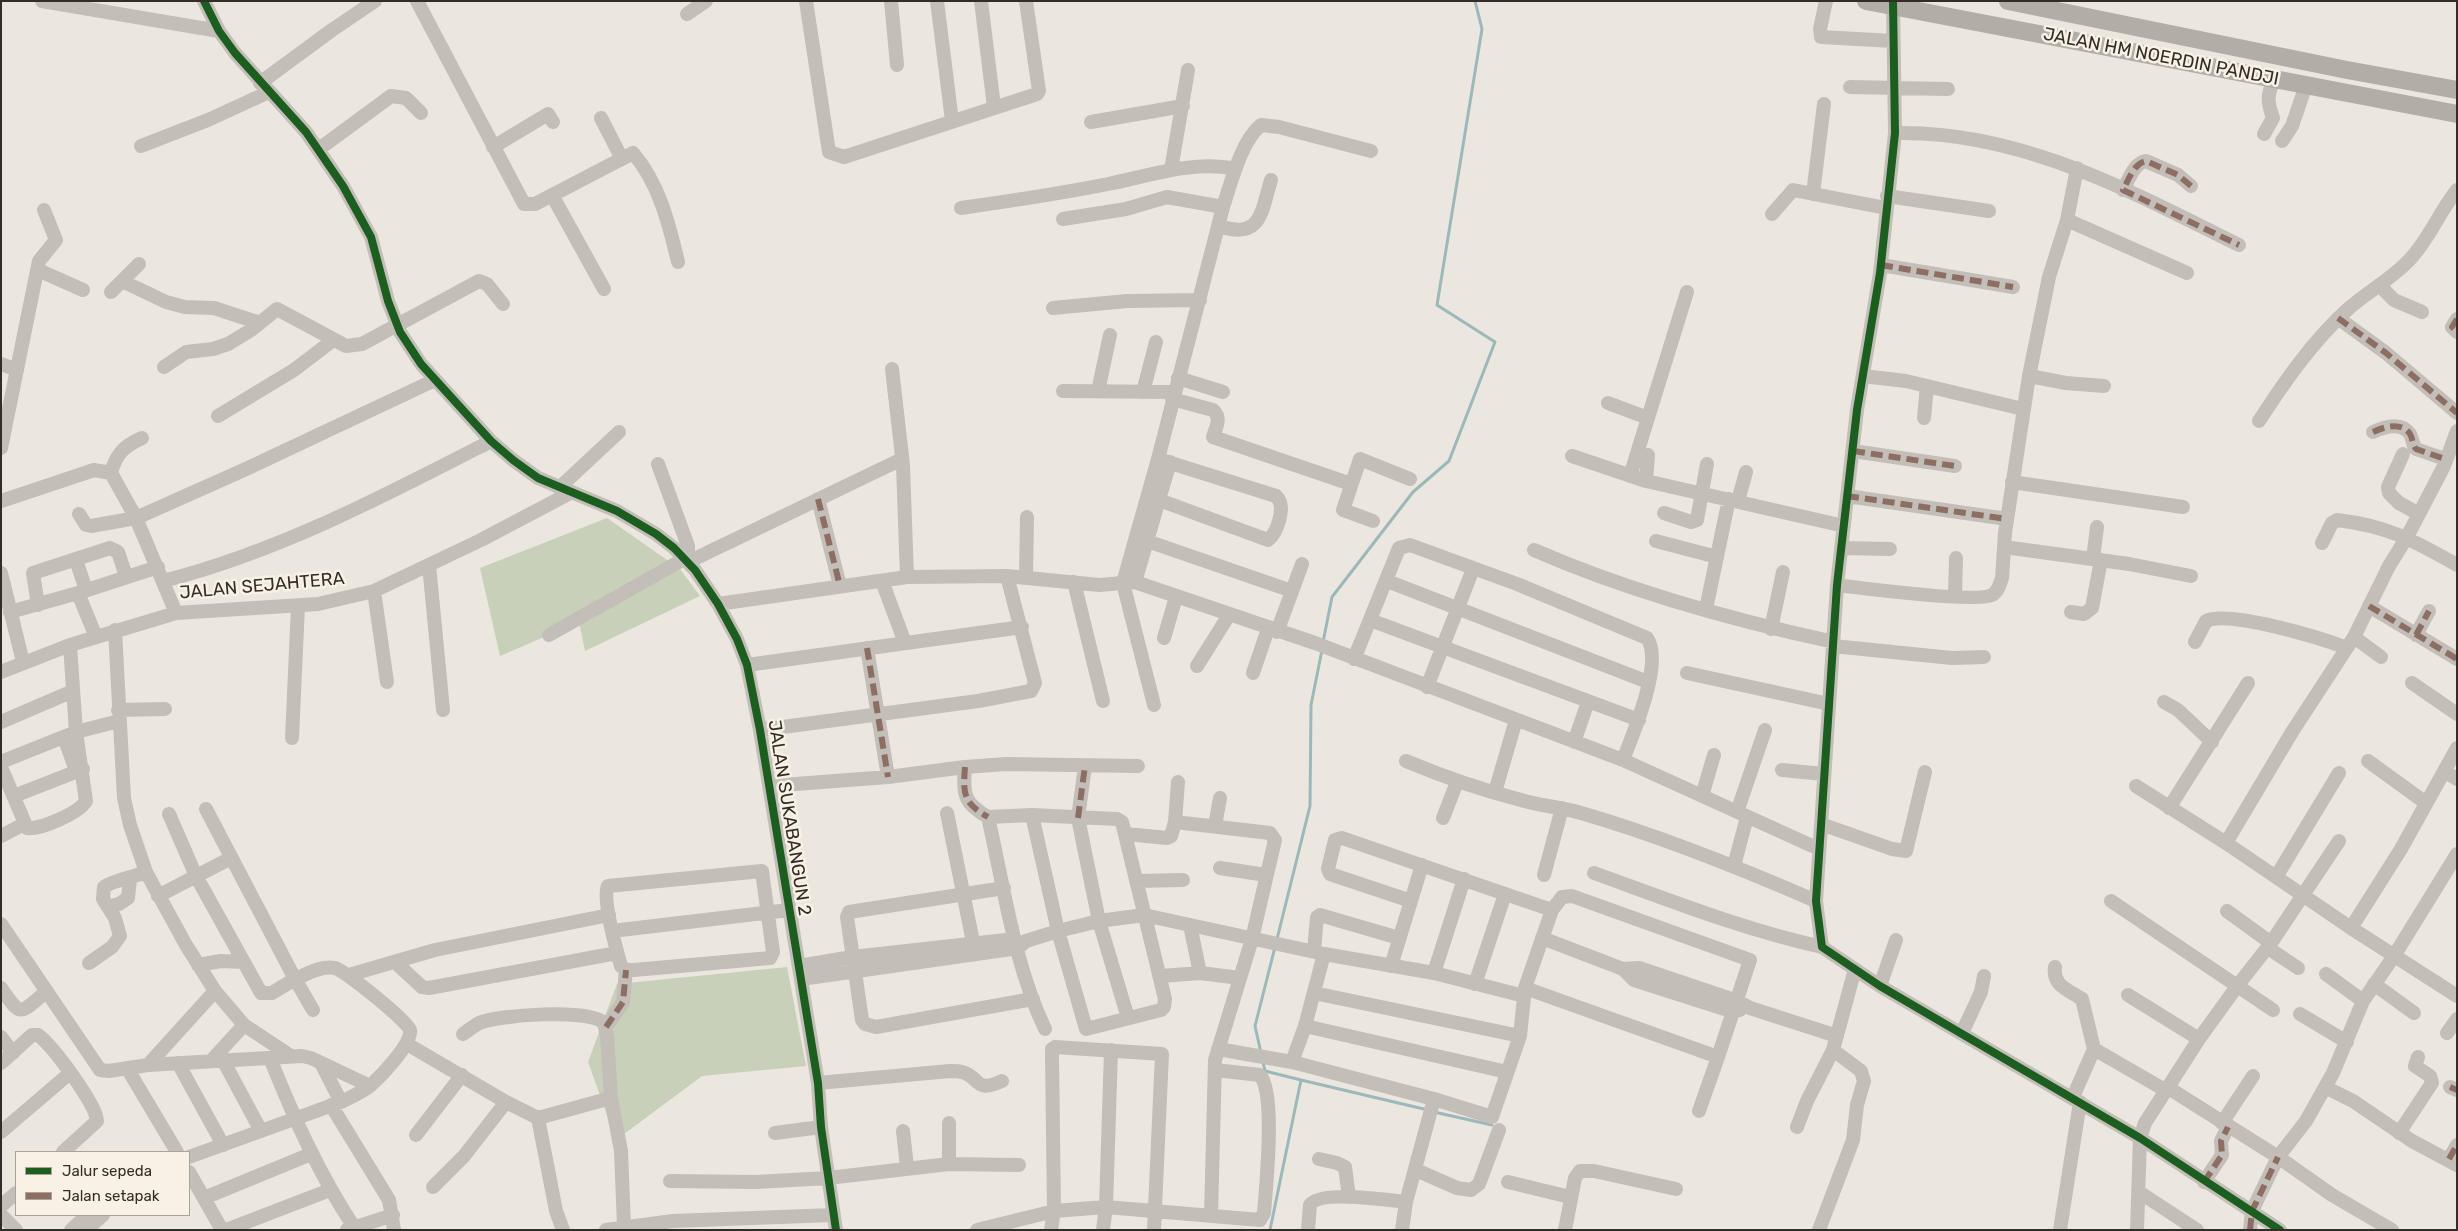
<!DOCTYPE html>
<html>
<head>
<meta charset="utf-8">
<style>
  body { margin:0 }
  #map { position:relative; width:2458px; height:1231px; overflow:hidden; background:#ebe7df; font-family:Rubik,sans-serif }
  canvas { display:block }
  .frame { position:absolute; inset:0; border:2px solid #342c27; pointer-events:none }
  .legend { position:absolute; left:15px; top:1151px; width:175px; height:65px; box-sizing:border-box; background:#f8f2e6; border:1px solid #aaa39a; margin:0; padding:6px 9px; list-style:none; font-size:15px; color:#342c27 }
  .legend li { display:flex; align-items:center; gap:10px; height:25px }
  .legend b { width:25px; border:1px solid #aaa39a }
</style>
</head>
<body>
<div id="map">
<canvas width="2458" height="1231"></canvas>
<div class="frame"></div>
<ul class="legend">
<li><b style="height:6px;background:#1b5e20"></b>Jalur sepeda</li>
<li><b style="height:6px;background:#8d6e63"></b>Jalan setapak</li>
</ul>
</div>
<script>
const ctx = document.querySelector('canvas').getContext('2d');
ctx.lineJoin = 'round';
function fillPath(path, color) { ctx.fillStyle = color; ctx.fill(path, 'evenodd'); }
function stroke(path, color, width, dash) { ctx.strokeStyle = color; ctx.lineWidth = width; ctx.lineCap = dash ? 'butt' : 'round'; ctx.setLineDash(dash || []); ctx.stroke(path); }
function write(font, color, halo, rows, align = 'center') {
  ctx.font = font + ' Rubik,sans-serif'; ctx.lineWidth = 5; ctx.setLineDash([]); ctx.textBaseline = 'middle'; ctx.strokeStyle = halo; ctx.fillStyle = color; for (const [text, x, y, turn = 0] of rows) {
    ctx.save(); ctx.translate(x, y); ctx.rotate((+turn || 0) * Math.PI / 180); ctx.textAlign = isNaN(turn) ? turn : align; if (halo) ctx.strokeText(text, 0, 0); ctx.fillText(text, 0, 0); ctx.restore();
  }
}
const green = new Path2D(`
  M607 518 680 569 700 596 585 651 579 622 500 656 480 568Z
  M787 967 806 1066 702 1076 616 1140 588 1062 617 984Z`);
const stream = new Path2D(`
  M1323 642 1332 597 1413 492 1449 461 1495 342 1437 305 1482 29 1475 1
  M1277 939 1310 806 1311 705 1322 650
  M1261 1053 1255 1026 1275 947
  M1263 1062 1265 1071 1301 1080 1270 1230
  M1301 1080 1428 1110
  M1434 1112 1492 1125`);
const minor = new Path2D(`
  M42 1 219 31
  M204 1 219 31 235 53 306 132 343 186 371 237 388 301 400 332 421 364 491 441 513 460 538 478 617 511 656 534 674 548 695 570 718 604 737 639 747 665 760 730 818 1083 821 1127 836 1230
  M417 1 524 204H535L633 153C659 183 669 224 678 262
  M806 1 829 152 844 157 1037 94 1039 91 1026 1
  M891 1 897 65
  M937 1 952 121
  M981 1 994 107
  M1826 1 1820 29 1821 37 1893 41
  M1893 1 1895 133 1880 273 1857 410 1837 585 1816 901 1822 947 1880 986 2140 1138 2280 1230
  M687 14 706 1
  M260 83 332 30 375 1
  M1850 87 1948 89
  M601 118 621 157
  M1091 122 1183 106
  M1895 133C2019 130 2130 191 2239 245
  M2264 134 2273 118C2267 101 2267 96 2274 79
  M2282 141 2292 126 2306 85
  M141 146 208 120 269 92
  M493 147 548 114 553 122
  M319 149 391 96 406 98 421 113
  M2077 168 2067 220 2187 273
  M1171 170 1188 70
  M2123 190C2129 179 2134 163 2146 161L2178 175 2191 186
  M1813 194 1824 104
  M552 195 604 289
  M1887 196 1989 211
  M961 208C1010 201 1059 194 1108 184 1149 176 1193 160 1235 169
  M1772 214 1793 190 1886 208
  M1063 219 1126 209 1167 197 1223 207
  M1219 226C1261 240 1261 213 1271 180
  M1881 265 2013 287
  M38 270 83 290
  M122 281 166 302 185 307 214 308 260 323
  M2379 285 2394 300 2422 312
  M111 292 139 264
  M1053 308 1127 301 1200 300
  M2338 318 2386 353 2457 413
  M2457 319 2452 327 2457 332
  M1 364 17 370
  M164 367 186 352 213 349 228 344 251 330 277 309 346 346 362 344 479 281 487 284 503 304
  M892 369 903 465 907 577
  M1863 376 1906 381 2023 409
  M2029 376 2066 383 2104 386
  M1178 378 1223 392
  M1063 391 1174 392
  M1098 391 1110 335
  M1143 392 1156 342
  M1172 399 1213 410C1222 418 1216 427 1213 437L1351 484
  M1608 403 1648 418
  M218 416 294 370 332 341
  M1924 418 1927 386
  M2259 421C2285 381 2312 342 2347 310 2368 291 2394 278 2412 257 2430 237 2440 211 2457 190
  M2373 432C2384 427 2401 421 2410 434 2413 439 2412 444 2416 449L2445 459
  M1 448 39 261 56 240 44 210
  M1853 451 1955 466
  M2403 454 2388 487 2389 493 2399 503 2419 514
  M1572 456 1646 481 1844 526
  M1158 459 1276 496C1287 506 1277 533 1268 540L1159 500
  M111 473C116 454 124 446 142 438
  M1630 476 1687 292
  M1646 481 1648 455
  M2012 482 2183 507
  M559 488 619 432
  M1847 496 2007 519
  M818 499 840 586
  M1 501 94 470 111 473 136 518 176 613
  M1738 501 1746 472
  M1664 513 1691 522 1697 520 1707 464
  M79 514 86 525 91 526 136 518 246 469 435 380
  M1373 521 1343 510 1360 459 1410 479
  M1147 541 1292 591
  M1656 541 1717 557
  M2322 543 2332 523 2337 520C2388 526 2413 540 2457 565
  M2004 547 2129 564 2191 576
  M1842 548 1890 549
  M1534 550C1630 592 1732 620 1834 642
  M2093 559 2097 527
  M76 560 86 590
  M688 562 902 459
  M429 565 443 710
  M1 573 23 662
  M1026 577 1027 517
  M163 581C278 552 386 495 491 441
  M882 581 905 643
  M1387 581 1648 682
  M1074 582 1103 701
  M1135 582 1170 462
  M1837 585C1861 588 1978 603 1992 595 1998 592 2000 584 2002 578L2005 533 2029 376 2049 277 2067 220
  M374 591 387 682
  M78 593 96 637
  M1955 596 1956 558
  M718 604 907 577 1007 576 1099 585 1135 582 1315 643 1623 760 1819 849
  M38 605 33 573 110 548 118 552 126 576
  M2369 606 2457 659
  M1706 609 1729 499
  M10 612 78 593 158 567
  M2071 612 2084 614 2092 608 2101 560
  M1370 620 1639 720
  M1771 629 1783 572
  M115 630 124 798 130 825 146 872 186 945 215 991 244 1025 291 1056
  M1277 632 1302 564
  M549 635 684 559 688 555V546L658 464
  M2416 635 2429 611
  M2354 637 2381 657
  M1164 638 1176 597
  M2195 642 2206 621C2229 610 2321 638 2347 648
  M1833 646 1952 658 1984 657
  M867 648 888 777
  M1354 659 1399 548 1410 545 1517 584 1647 638C1664 662 1633 734 1623 760
  M747 665 1022 627
  M1197 666 1229 615
  M1 672 70 645 176 613 318 604 374 591 481 540 572 492
  M1253 673 1268 629
  M1687 673 1829 704
  M2412 683 2457 714
  M1427 687 1473 569
  M2164 702 2178 710 2212 742
  M1154 705 1123 583 1158 459 1223 207C1231 183 1241 141 1261 125L1279 127 1371 151
  M118 710 165 709
  M1 722 73 691
  M760 730 978 701 1031 691 1035 683 1007 576
  M64 737 76 771
  M292 738 298 606
  M1574 742 1588 702
  M1406 761C1444 777 1482 790 1521 800 1541 806 1561 807 1581 813 1661 836 1740 868 1816 901
  M2368 761 2426 803
  M1 762 76 732 119 721
  M1085 766 1078 818 1099 921 1128 1018
  M1 767 27 828C40 830 79 813 86 801L76 732 70 645
  M965 767C963 794 963 803 988 817
  M1782 770 1824 774
  M2444 771 2457 779
  M769 786 888 777 965 767 1006 764 1138 766
  M2136 786 2226 843 2351 928 2457 996
  M1495 792 1516 720
  M14 796 83 769
  M1702 796 1714 755
  M2169 808 2248 683
  M1737 812 1765 730
  M947 813 975 952
  M169 814 196 876 261 993H272L295 979 313 1010
  M1032 815 1058 931 1086 1029 1161 1010 1164 1007 1165 999 1122 822 1117 819 1032 815 988 817C1004 887 1014 964 1045 1029
  M1443 818 1457 782
  M1175 822 1270 833 1275 840 1252 939 1215 1060 1211 1216
  M1821 824 1892 849 1906 851 1925 772
  M1215 826 1220 798
  M1126 834 1167 838 1171 836 1175 822 1178 782
  M1 836 24 824
  M2226 843 2292 732 2354 637 2389 566 2407 537 2444 466 2457 431
  M1734 866 1747 817
  M1220 868 1266 875
  M762 871 773 952 770 958 634 970H626L621 966C617 952 601 896 608 886Z
  M1594 873C1669 900 1744 930 1822 947
  M1544 875 1562 808
  M2276 877 2339 773
  M1137 881 1183 880
  M1004 888 849 912 847 917 862 1020 865 1024 876 1027 1033 999
  M158 896 231 858
  M1411 901 1330 874 1328 869 1335 840 1342 838 1552 910
  M2111 901 2273 1010
  M108 907 119 904 128 898 130 879
  M2227 911 2271 943
  M1 924 100 1070 109 1071 148 1065 302 1056 311 1058 370 1086
  M1190 925 1200 973
  M2351 928 2401 849 2457 748
  M612 931 789 910
  M1542 938 1623 969 1634 980 1731 1011 1740 1010
  M2268 948 2298 968
  M1314 951 1317 917 1320 915 1399 938
  M1324 954 1305 1026 1292 1062 1434 1099 1492 1117 1520 1036 1525 988 1552 910 1562 897 1572 896 1750 960 1718 1057 1525 988
  M395 962 422 987 429 988 617 953
  M89 963 112 947 120 936 115 918 103 899 104 887C113 880 134 877 146 872
  M198 965 221 961 244 962
  M799 966 852 957 1015 939
  M1391 966 1422 865
  M2055 967C2052 985 2068 990 2082 999L2094 1049 2073 1097
  M1623 969 1639 968 1737 1001 1750 1008 1837 1036
  M1434 973 1464 879
  M2326 974 2363 1001
  M349 975 435 950 609 915
  M1161 976 1200 973 1240 978
  M801 979 1018 948 1026 941 1058 931 1099 921 1144 915 1324 954 1434 973 1524 996
  M1475 984 1505 894
  M2374 984 2414 1013
  M1880 986 1896 940
  M1 988C22 1018 19 1014 46 992
  M1314 993 1520 1036
  M2128 995 2199 1039
  M2300 1014 2347 1042
  M1305 1026 1507 1072
  M606 1027 623 1002 626 970
  M1962 1033 1981 992 1984 976
  M2447 1033 2457 1019
  M463 1034C469 1030 474 1026 479 1023 498 1015 589 1008 604 1023L607 1036 611 1098 621 1151 624 1226
  M1 1037 13 1053
  M407 1044 506 1102 538 1118 611 1098
  M1218 1049 1292 1062
  M2094 1049 2165 1090
  M270 1058C294 1118 319 1174 354 1227
  M211 1061 244 1025
  M224 1062 261 1131
  M1 1063 32 1035H38C52 1045 97 1105 97 1121L63 1152
  M178 1063 223 1145
  M321 1063 341 1102
  M148 1065 215 991
  M127 1068 177 1152
  M818 1083 950 1071C954 1071 959 1071 962 1072 981 1077 974 1094 1002 1081
  M2167 1087 2278 1157 2332 1195 2392 1230
  M2325 1087 2353 1101 2412 1141 2457 1165
  M2450 1087 2457 1090
  M331 1105 389 1200 394 1230
  M1699 1111 1718 1057
  M538 1118 556 1211 563 1230
  M949 1123V1164
  M2222 1123 2253 1076
  M1797 1127 1807 1101 1833 1050 1855 969
  M903 1131 907 1167
  M1 1132 70 1073
  M775 1133 821 1127
  M2399 1133 2432 1083 2430 1076 2415 1066 2418 1057
  M416 1135 462 1075
  M189 1157 341 1102C351 1097 363 1092 371 1085 381 1076 412 1044 410 1030 409 1022 345 971 335 968 322 965 307 974 295 979L206 809
  M1319 1159 1337 1163 1345 1167 1349 1197
  M2449 1159 2457 1145
  M1416 1170 1457 1188 1471 1190 1479 1184 1499 1130
  M189 1172 222 1230
  M670 1181 756 1182 828 1178 949 1164 1019 1165
  M1508 1182 1570 1197
  M2204 1182 2222 1155 2221 1141 2228 1127
  M433 1187 464 1156 506 1102
  M2139 1192 2197 1230
  M204 1198 311 1154
  M1 1206 16 1193
  M1 1215 16 1230
  M71 1230 87 1215
  M86 1230 103 1215
  M226 1230 330 1190
  M347 1230 393 1215
  M606 1230 673 1221 833 1215
  M977 1230 1054 1211 1106 1207 1260 1220 1264 1213C1266 1186 1276 1094 1260 1075L1215 1070
  M1051 1230 1054 1211 1052 1054V1049L1055 1047 1162 1054 1154 1230
  M1103 1230 1106 1207 1111 1050
  M1308 1230 1310 1205C1319 1190 1389 1200 1406 1202
  M1402 1230 1406 1202 1434 1099
  M1565 1230 1575 1178 1580 1171H1594L1676 1189
  M1819 1230 1853 1140 1857 1105 1864 1081 1861 1071 1833 1050
  M2060 1230 2080 1102
  M2137 1230 2140 1138 2145 1123 2199 1039 2238 985 2271 943 2339 841
  M2250 1230 2252 1211 2278 1157 2306 1121 2333 1073 2363 1001 2394 956 2457 854`);
const major = new Path2D(`
  M1866 1 2457 114
  M2008 1 2347 70 2457 90`);
const quiet = new Path2D(`
  M2191 186 2178 175 2146 161C2134 163 2129 179 2123 190L2239 245
  M1881 265 2013 287
  M2338 318 2386 353 2457 413
  M2457 319 2452 327 2457 332
  M2373 432C2384 427 2401 421 2410 434 2413 439 2412 444 2416 449L2445 459
  M1853 451 1955 466
  M1847 496 2007 519
  M818 499 840 586
  M2369 606 2457 659
  M2416 635 2429 611
  M867 648 888 777
  M965 767C963 794 963 803 988 817
  M1078 818 1085 766
  M606 1027 623 1002 626 970
  M2450 1087 2457 1090
  M2449 1159 2457 1145
  M2204 1182 2222 1155 2221 1141 2228 1127
  M2250 1230 2252 1211 2278 1157`);
const cycleway = new Path2D(`
  M204 1 219 31 235 53 306 132 343 186 371 237 388 301 400 332 421 364 491 441 513 460 538 478 617 511 656 534 674 548 695 570 718 604 737 639 747 665 760 730 818 1083 821 1127 836 1230
  M1893 1 1895 133 1880 273 1857 410 1837 585 1816 901 1822 947 1880 986 2140 1138 2280 1230`);
const streetNames = [
  ["JALAN HM NOERDIN PANDJI",2161,57,11],
  ["JALAN SEJAHTERA",262,586,-5],
  ["JALAN SUKABANGUN 2",789,818,81]
];
fillPath(green, '#c9d0ba');
stroke(stream, '#9cb8bb', 3);
stroke(minor, '#c3beb8', 14);
stroke(major, '#b2ada7', 18);
stroke(quiet, '#8d6e63', 6, [12, 6]);
stroke(cycleway, '#1b5e20', 8);
write('18px', '#342c27', '#f8f2e6', streetNames);
</script>
</body>
</html>
